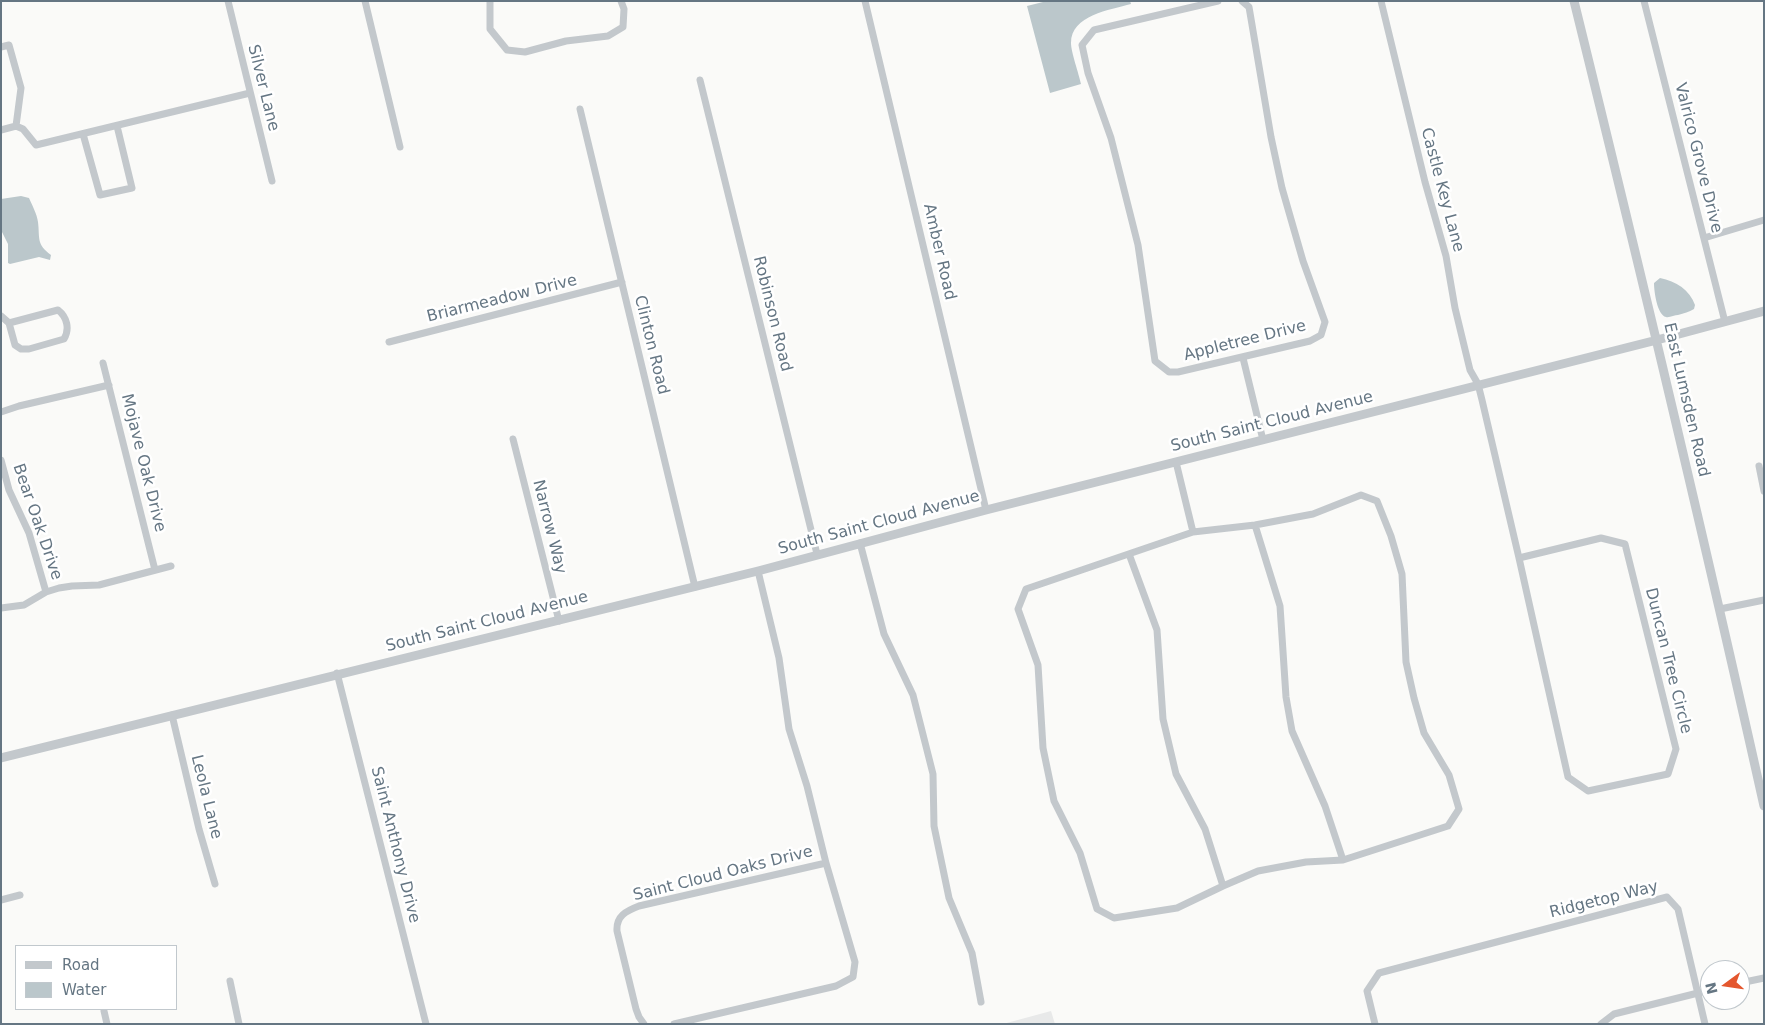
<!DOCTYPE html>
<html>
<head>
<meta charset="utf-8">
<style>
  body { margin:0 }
  #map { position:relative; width:1765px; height:1025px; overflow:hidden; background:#fafaf8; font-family:"DejaVu Sans",sans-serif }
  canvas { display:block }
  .frame { position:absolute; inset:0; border:2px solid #657683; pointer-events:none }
  .legend { position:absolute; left:15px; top:945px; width:162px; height:65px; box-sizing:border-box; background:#fff; border:1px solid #c1c8cd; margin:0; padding:6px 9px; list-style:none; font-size:15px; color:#657683 }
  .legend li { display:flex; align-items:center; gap:10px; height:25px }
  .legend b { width:25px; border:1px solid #c1c8cd }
  .north { position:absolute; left:1700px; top:960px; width:50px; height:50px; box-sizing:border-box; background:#fff; border:1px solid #c1c8cd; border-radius:50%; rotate:256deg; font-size:14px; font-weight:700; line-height:20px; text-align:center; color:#657683 }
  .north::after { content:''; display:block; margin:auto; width:18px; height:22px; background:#e4572e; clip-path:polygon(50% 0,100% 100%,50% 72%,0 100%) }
</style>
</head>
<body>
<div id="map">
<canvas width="1765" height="1025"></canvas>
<div class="frame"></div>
<ul class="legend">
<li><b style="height:6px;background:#c3c8cc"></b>Road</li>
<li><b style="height:14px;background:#bbc7cb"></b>Water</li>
</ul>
<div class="north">N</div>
</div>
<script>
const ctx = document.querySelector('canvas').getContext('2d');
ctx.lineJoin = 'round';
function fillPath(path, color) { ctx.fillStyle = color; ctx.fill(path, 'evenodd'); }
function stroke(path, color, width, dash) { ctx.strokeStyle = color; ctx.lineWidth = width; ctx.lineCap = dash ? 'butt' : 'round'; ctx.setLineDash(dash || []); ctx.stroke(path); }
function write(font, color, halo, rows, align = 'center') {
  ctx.font = font + ' "DejaVu Sans",sans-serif'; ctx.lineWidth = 5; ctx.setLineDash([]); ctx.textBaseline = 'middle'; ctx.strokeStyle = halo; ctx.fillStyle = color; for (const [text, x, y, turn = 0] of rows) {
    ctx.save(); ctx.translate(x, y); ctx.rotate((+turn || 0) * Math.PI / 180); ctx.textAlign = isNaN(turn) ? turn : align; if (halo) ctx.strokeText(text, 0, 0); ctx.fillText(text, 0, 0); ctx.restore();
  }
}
const built = new Path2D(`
  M1051 1011 1055 1024H1003Z`);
const water = new Path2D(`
  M1047 1H1130L1131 4C1110 10 1071 15 1071 43 1071 52 1079 74 1081 84L1050 93 1027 6Z
  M21 196 29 198C32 205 37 214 38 222 40 238 36 244 51 255L50 260 39 257 10 264 8 263V244L1 230V199Z
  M1660 278C1676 281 1690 290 1695 305L1694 309C1689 312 1684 313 1678 315 1675 315 1669 318 1666 317 1657 315 1654 291 1654 283Z`);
const minor = new Path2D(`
  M228 1 272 181
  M365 1 400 147
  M490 1V29L507 50 525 52 566 41 608 36 623 27 624 9 621 1
  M865 1 986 510
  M1218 1 1094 30 1082 45 1088 73 1111 138 1138 245 1155 361 1169 372H1178L1310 341 1321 335 1325 322 1303 261 1282 188 1271 137 1249 7 1242 1
  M1381 1 1425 182 1446 256 1455 308 1470 370 1478 384 1482 400 1519 558
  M1644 1 1725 322
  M1 47 9 45 21 88 16 126
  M700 80 817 554
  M580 109 695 587
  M1 130 16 126 23 129 36 145 250 93
  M83 134 100 195 132 188 117 126
  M1704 238 1764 220
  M1 316 9 323 15 345 21 349H29L64 339C70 329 67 317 58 310L9 323
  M389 342 622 282
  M1243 358 1263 440
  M103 363 155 570
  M1 412 19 406 109 385
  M513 439 559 621
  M1 460 9 490 29 533 46 592
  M1176 462 1193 532
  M1759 466 1764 491
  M1361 495 1377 501 1391 536 1402 574 1406 662 1414 698 1424 733 1449 775 1459 809 1448 826 1343 860 1306 862 1258 871 1223 886 1177 908 1114 918 1097 909 1080 853 1054 801 1043 748 1038 665 1018 609 1026 589 1193 532 1255 525 1313 514Z
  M1255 525 1280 606 1286 697 1292 731 1325 806 1343 860
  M1601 538 1625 544 1676 749 1668 774 1588 791 1568 777 1519 558Z
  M860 543 884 634 913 695 933 774 934 826 949 898 972 953 981 1002
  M1129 554 1157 630 1163 719 1176 774 1205 829 1223 886
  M758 571 779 658 789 729 807 786 826 863
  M1 608 24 605 46 592 59 588 72 586 99 585 171 566
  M1720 609 1764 600
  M337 673 426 1024
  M172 715 199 829 215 884
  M1 900 20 895
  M230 981 239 1024
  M1740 983 1764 978
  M104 1011 107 1024
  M644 1024 639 1017 636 1009 617 931C616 916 626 911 639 906L826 863 855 962 853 977 836 986 674 1024
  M1375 1024 1367 991 1379 973 1667 897 1678 909 1705 1024
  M1601 1024 1614 1014 1710 990`);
const tertiary = new Path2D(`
  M1574 1C1640 269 1704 537 1764 806
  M1 758 758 571 986 510 1657 340 1764 311`);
const streetNames = [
  ["Silver Lane",263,88,76],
  ["Valrico Grove Drive",1698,158,76],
  ["Castle Key Lane",1442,190,75],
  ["Amber Road",939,252,77],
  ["Briarmeadow Drive",502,299,-14],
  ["Robinson Road",772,314,76],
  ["Appletree Drive",1245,341,-14],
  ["Clinton Road",651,345,76],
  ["East Lumsden Road",1686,400,77],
  ["South Saint Cloud Avenue",1272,422,-14],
  ["Mojave Oak Drive",143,463,76],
  ["Bear Oak Drive",37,522,71],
  ["South Saint Cloud Avenue",879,523,-15],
  ["Narrow Way",549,527,76],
  ["South Saint Cloud Avenue",487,622,-14],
  ["Duncan Tree Circle",1668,661,76],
  ["Leola Lane",206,797,76],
  ["Saint Anthony Drive",395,845,76],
  ["Saint Cloud Oaks Drive",723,874,-14],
  ["Ridgetop Way",1604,900,-14]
];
fillPath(built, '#e8e9e9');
fillPath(water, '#bbc7cb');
stroke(minor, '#c3c8cc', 7);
stroke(tertiary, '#c3c8cc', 9);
write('16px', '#657683', '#fff', streetNames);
</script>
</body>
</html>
